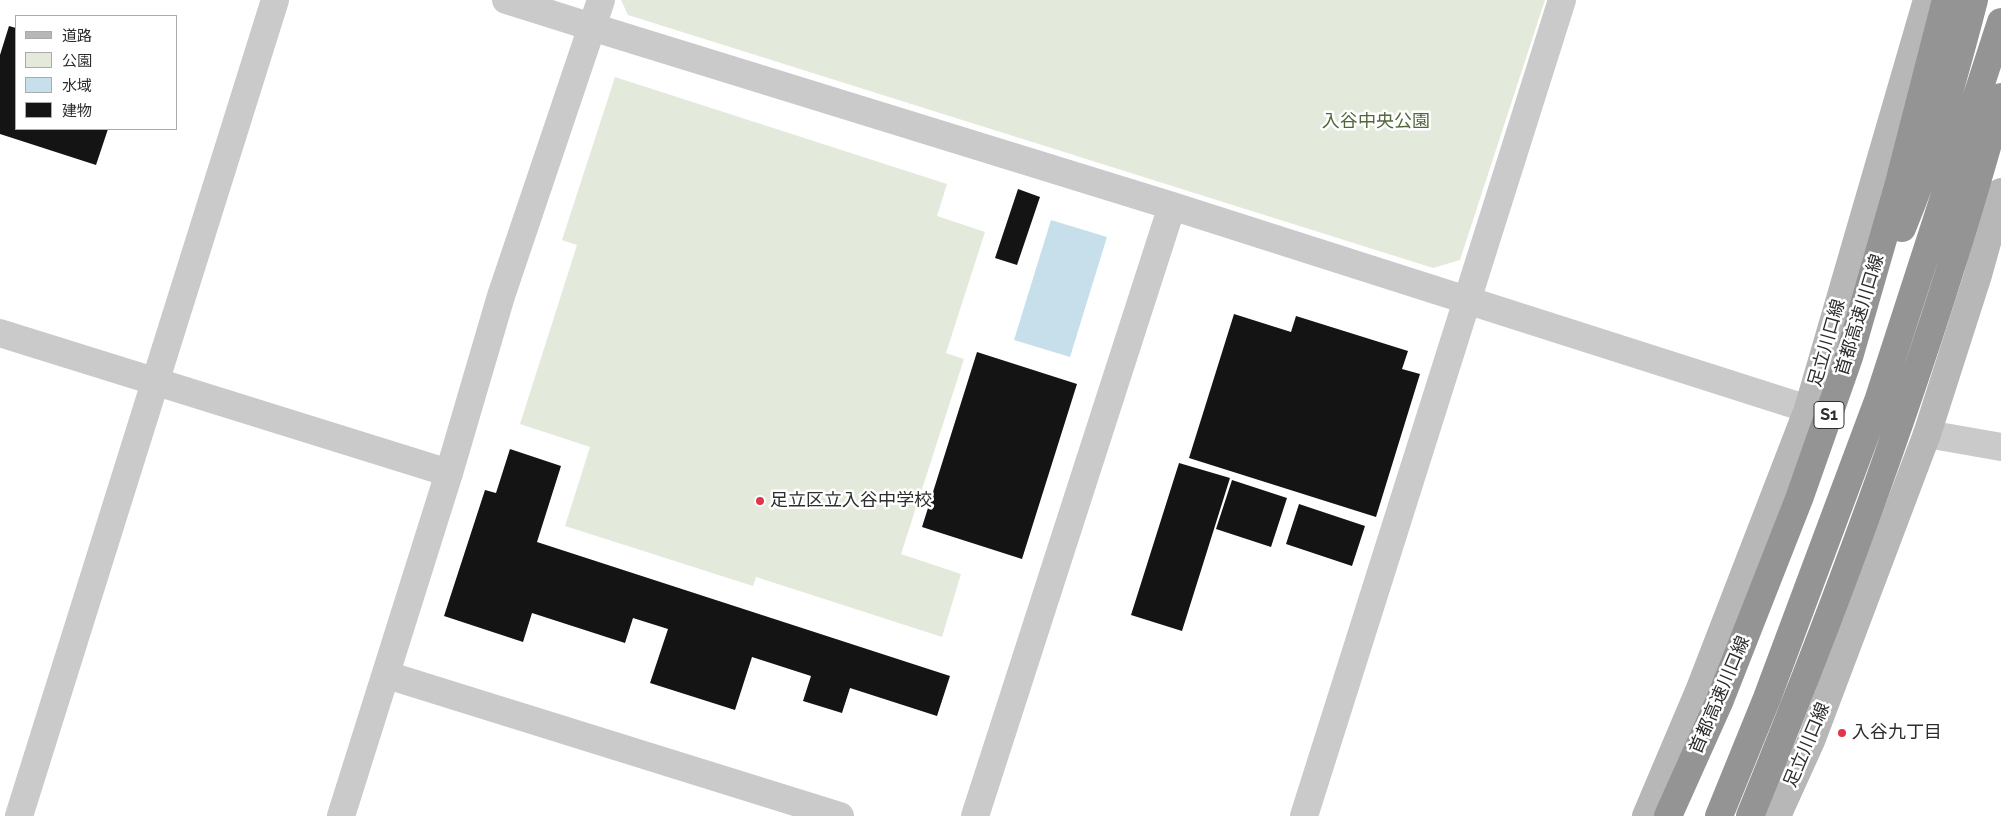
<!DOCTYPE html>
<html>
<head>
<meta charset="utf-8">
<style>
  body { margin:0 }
  #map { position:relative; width:2001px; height:816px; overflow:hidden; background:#fff; font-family:Raleway,"Noto Sans JP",sans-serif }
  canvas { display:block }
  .legend { position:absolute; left:15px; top:15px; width:162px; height:115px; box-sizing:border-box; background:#fff; border:1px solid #ababab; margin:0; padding:6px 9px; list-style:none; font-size:15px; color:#2d2d2d }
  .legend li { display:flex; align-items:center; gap:10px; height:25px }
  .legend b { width:25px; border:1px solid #ababab }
</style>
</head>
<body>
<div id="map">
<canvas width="2001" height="816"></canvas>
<ul class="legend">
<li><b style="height:6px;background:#b7b7b7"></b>道路</li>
<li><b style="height:14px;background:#e4eadb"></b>公園</li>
<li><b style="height:14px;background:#c7dfea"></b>水域</li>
<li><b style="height:14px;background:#141414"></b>建物</li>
</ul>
</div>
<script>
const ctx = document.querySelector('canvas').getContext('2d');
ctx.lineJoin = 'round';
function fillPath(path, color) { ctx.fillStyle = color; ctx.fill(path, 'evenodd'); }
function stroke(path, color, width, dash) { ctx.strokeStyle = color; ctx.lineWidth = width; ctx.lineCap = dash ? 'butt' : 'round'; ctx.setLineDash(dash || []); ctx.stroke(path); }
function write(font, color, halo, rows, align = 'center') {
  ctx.font = font + ' Raleway,"Noto Sans JP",sans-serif'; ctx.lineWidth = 5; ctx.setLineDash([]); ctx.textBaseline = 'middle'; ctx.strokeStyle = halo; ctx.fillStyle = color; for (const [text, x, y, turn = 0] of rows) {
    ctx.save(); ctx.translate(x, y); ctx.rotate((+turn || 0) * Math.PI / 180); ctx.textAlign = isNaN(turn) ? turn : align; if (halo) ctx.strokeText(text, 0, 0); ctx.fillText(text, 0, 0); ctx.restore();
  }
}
const green = new Path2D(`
  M621 0H1545L1460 260 1433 268 628 15Z
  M615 77 947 184 937 216 985 232 946 353 964 359 901 554 961 574 942 637 756 577 753 586 565 526 590 447 520 424 577 245 562 240Z`);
const water = new Path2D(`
  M1051 220 1107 237 1070 357 1014 340Z`);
const building = new Path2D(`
  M9 26 16 28V129H108L96 165 0 134V55Z
  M1018 189 1040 197 1017 265 995 258Z
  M1234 314 1291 332 1296 316 1408 351 1402 369 1420 374 1376 517 1189 458Z
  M977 352 1077 384 1022 559 922 527Z
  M510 449 561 466 537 542 950 676 937 716 850 688 842 713 803 701 811 676 752 657 735 710 650 683 668 629 633 618 625 643 532 613 523 642 444 616 485 490 496 493Z
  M1179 463 1230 478 1182 631 1131 615Z
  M1232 480 1287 498 1271 547 1216 529Z
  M1299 504 1365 526 1352 566 1286 544Z`);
const minor = new Path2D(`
  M592 27 1172 206 1808 409
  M0 333 449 473
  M1927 434 2001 447
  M387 675 840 816
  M19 816 275 0
  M975 816 1172 206
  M1304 816 1562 0`);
const tertiary = new Path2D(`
  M506 0 592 27
  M341 816 449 473 501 296 601 0`);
const secondary = new Path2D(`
  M1646 816 1699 691 1808 409 1927 0
  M1777 816 1811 741 1927 434 1978 275 2001 192`);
const motorway = new Path2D(`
  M1902 228C1933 154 1954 77 1974 0
  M1668 816 1720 700 1799 499 1849 357 1898 187 1946 0
  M1719 816 1767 698 1878 401 2001 22
  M1750 816C1846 581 1934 342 2001 97`);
const markers = [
  [760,501,5,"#df344c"],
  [1842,733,5,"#df344c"]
];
const shields = [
  [1829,415,30]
];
const shieldNames = [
  ["S1",1829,415]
];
const parkNames = [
  ["入谷中央公園",1376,122]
];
const streetNames = [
  ["首都高速川口線",1860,315,-73],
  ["足立川口線",1827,343,-74],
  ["首都高速川口線",1720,695,-67],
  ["足立川口線",1807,745,-67]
];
const poiNames = [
  ["足立区立入谷中学校",770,501],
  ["入谷九丁目",1852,733]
];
fillPath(green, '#e4eadb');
fillPath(water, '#c7dfea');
fillPath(building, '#141414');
stroke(minor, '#cacaca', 28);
stroke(tertiary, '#cacaca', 28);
stroke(secondary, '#b7b7b7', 28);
stroke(motorway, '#949494', 28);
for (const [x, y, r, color] of markers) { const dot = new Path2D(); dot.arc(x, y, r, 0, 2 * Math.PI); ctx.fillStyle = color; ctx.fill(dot); stroke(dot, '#fff', 2); }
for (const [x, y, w] of shields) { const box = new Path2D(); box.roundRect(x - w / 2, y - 13.5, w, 27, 4); ctx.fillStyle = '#fff'; ctx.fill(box); stroke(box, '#2d2d2d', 1); }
write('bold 16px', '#2d2d2d', null, shieldNames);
write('18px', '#53673c', '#fff', parkNames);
write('18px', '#2d2d2d', '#fff', streetNames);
write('18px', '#2d2d2d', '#fff', poiNames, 'left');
</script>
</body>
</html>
